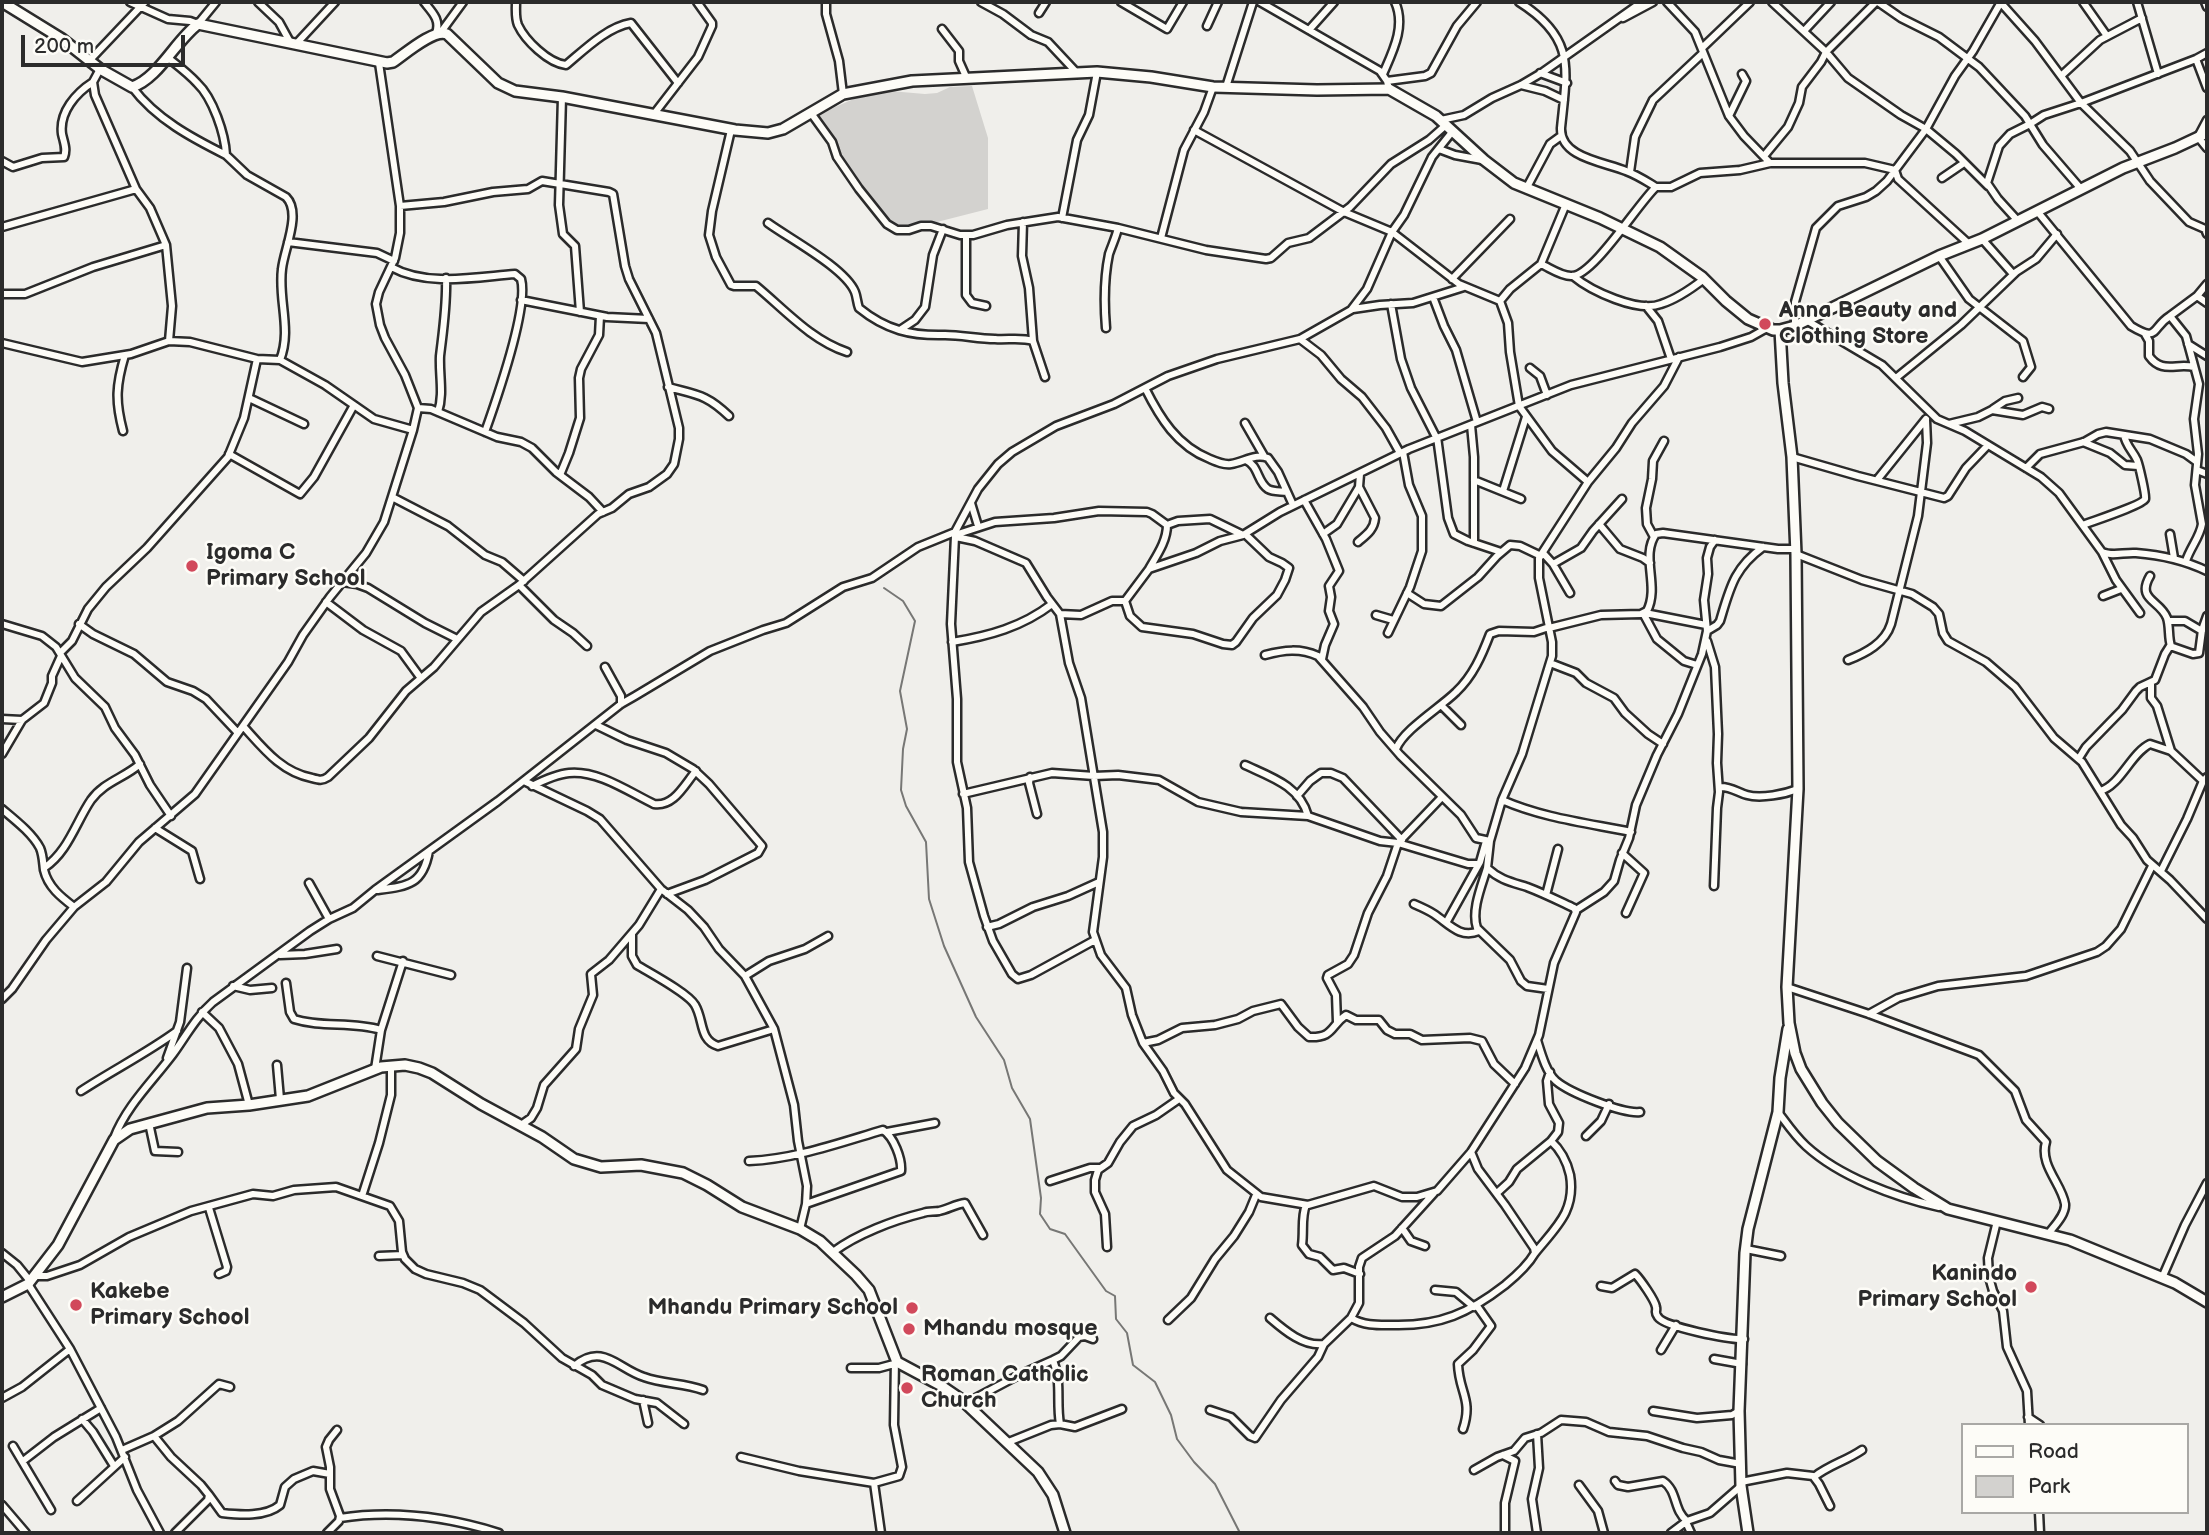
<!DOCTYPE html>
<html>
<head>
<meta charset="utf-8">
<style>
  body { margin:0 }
  #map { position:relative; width:2209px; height:1535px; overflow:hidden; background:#f0efeb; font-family:"Balsamiq Sans",sans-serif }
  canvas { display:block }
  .frame { position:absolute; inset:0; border:4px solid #2b2b2b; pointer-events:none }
  .legend { position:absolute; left:1961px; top:1423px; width:228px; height:91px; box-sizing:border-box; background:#fdfcf7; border:2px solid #a9a8a5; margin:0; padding:9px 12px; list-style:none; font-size:21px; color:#2b2b2b }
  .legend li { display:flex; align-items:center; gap:14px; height:35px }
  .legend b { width:35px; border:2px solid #a9a8a5 }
  .scale { position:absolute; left:21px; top:35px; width:164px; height:32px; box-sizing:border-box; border:4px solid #2b2b2b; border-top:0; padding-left:9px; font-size:21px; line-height:24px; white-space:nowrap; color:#2b2b2b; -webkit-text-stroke:5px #fdfcf7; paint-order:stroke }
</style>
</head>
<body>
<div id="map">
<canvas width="2209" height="1535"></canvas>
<div class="frame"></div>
<ul class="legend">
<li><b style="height:9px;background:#fdfcf7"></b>Road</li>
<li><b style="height:19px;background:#d3d2cf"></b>Park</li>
</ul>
<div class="scale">200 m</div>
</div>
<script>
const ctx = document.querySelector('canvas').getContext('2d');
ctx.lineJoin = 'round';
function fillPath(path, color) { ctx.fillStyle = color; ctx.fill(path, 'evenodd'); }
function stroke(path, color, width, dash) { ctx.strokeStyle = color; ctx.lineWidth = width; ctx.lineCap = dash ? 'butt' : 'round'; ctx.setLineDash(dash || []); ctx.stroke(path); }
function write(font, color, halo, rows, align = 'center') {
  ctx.font = font + ' "Balsamiq Sans",sans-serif'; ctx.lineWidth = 5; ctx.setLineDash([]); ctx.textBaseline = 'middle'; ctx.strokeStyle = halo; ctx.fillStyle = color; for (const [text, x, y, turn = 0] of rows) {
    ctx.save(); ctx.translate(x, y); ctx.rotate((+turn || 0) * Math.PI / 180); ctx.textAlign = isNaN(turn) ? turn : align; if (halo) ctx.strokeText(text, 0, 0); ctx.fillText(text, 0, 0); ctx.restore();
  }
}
const green = new Path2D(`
  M972 86 988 138V209L937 222 924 223 909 229H893L844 170 840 153 812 117 856 98 890 91 925 94 937 93 950 87Z`);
const stream = new Path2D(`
  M884 588 903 601 915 621 900 691 907 729 903 749 901 790 906 806 926 842 929 899 944 946 976 1017 1004 1060 1012 1088 1030 1119 1041 1198 1040 1214 1050 1229 1065 1234 1106 1291 1115 1296 1116 1319 1127 1333 1133 1365 1155 1382 1171 1415 1177 1439 1194 1462 1215 1484 1240 1533`);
const street = new Path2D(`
  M130 2 168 19 190 21 198 24 216 2
  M258 2 279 22 290 42
  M424 2C432 12 441 20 436 33
  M516 2C516 9 515 18 518 25 525 40 548 63 566 65 584 50 607 27 631 23L678 83
  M826 2V14L839 61 843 94
  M981 2 1003 14 1031 35 1048 42 1077 73
  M1121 2 1167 29 1183 2
  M1260 2 1380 71 1387 81 1389 89
  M1519 2C1576 38 1567 68 1561 128 1560 158 1605 162 1626 171 1637 175 1646 181 1656 187
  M1667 2 1695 32 1729 116 1744 136 1770 163
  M1772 2 1826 52 1848 78 1901 115 1926 129 1956 154 1988 186
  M1878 2 1901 18 1939 37 1979 67 2025 116 2043 145 2081 189
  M2083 2 2107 36
  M2137 2 2158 74
  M2205 2 2207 7
  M2001 3 2035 41 2081 103 2130 151 2150 181 2189 222 2205 229 2207 234
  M1039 13 1046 2
  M1623 18 1653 2
  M1207 26 1218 2
  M942 29 959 51V61L967 79
  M1309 30 1334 2
  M1804 31 1831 2
  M441 32 463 2
  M297 43 335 2
  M1702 48 1750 2
  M167 57C177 65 188 73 197 83 213 98 225 134 226 155L247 175 286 197C302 213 284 249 282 269 278 300 292 330 280 360
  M2196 59 2207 88
  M89 61 145 2
  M100 69 93 82 95 95 136 189 150 208 166 245 172 306 169 341
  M1540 73 1567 83
  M1383 74C1393 51 1406 26 1395 2
  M2061 76 2100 40 2142 18
  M1387 81 1425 76 1431 73 1457 26 1477 2
  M1521 85 1545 91 1564 100
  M132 87C156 119 192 138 226 155
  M1226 87 1253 2
  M562 97 559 205 563 234 575 246 580 312
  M811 113 832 142 837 157 859 189 887 224 897 230H909L921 226H931L960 235H973L1007 225 1058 217 1118 228 1206 250 1266 259 1271 258 1288 243 1309 238 1350 207 1391 164 1429 140 1446 125
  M654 114 698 57 712 26V23L697 2
  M1729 116 1746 81 1742 74
  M1441 120 1464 115 1492 98 1521 85 1543 72 1642 2
  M2207 120 2198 137 2207 148
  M731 130 712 211 709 235 716 257 731 285 734 286H756C785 310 811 340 847 352
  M1194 130 1344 212 1392 232 1459 284 1500 301 1508 323 1510 352 1519 406 1552 451 1588 482
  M1439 149 1455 155 1482 160
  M1764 156 1788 127 1799 103 1802 87 1821 62 1826 52 1876 2
  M2 161 13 167 42 158 64 157C67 149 64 143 62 134 59 112 76 93 93 82
  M1630 172 1635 137 1653 100 1703 53
  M1942 178 1964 163
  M1526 189 1550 144 1561 136
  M2037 211 2131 326C2159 343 2151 328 2170 316L2186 336 2199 384 2194 419 2198 454 2195 485 2202 524C2200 537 2190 548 2186 561
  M1062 218 1077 140 1089 115 1097 72
  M2018 221 1998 199 1987 183 1999 146 2010 134 2030 124 2044 115 2081 103 2196 59 2207 53
  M1023 222 1022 256 1029 288 1033 341 1045 377
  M768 223C790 239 845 268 855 292 857 297 857 303 859 308 886 330 911 336 945 335 962 335 978 339 995 339 1008 340 1021 337 1033 341
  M2 227 136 189
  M966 235V295L972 303 986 306
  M1161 238 1184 150 1204 112 1213 87
  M1982 239 2013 274
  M288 242 377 253 394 261
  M1939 256 1969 299 2023 341 2031 367 2023 377
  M1541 264C1550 268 1561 276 1571 276 1592 278 1639 202 1656 187H1671L1700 173 1740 170 1770 163H1865L1895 170 1898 179 1969 244
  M391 267C427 287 476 277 515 274L521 279C529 308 496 401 485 432
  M1573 276C1591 291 1638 313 1661 304 1677 299 1691 289 1704 279
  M1452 279 1510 219
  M2 294H25L93 267 166 245
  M2197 296 2207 303
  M1433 297 1444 326 1456 350 1477 422
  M521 300 607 317 649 319
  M1500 301 1510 289 1541 264 1566 204
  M1391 304 1401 359 1411 388 1436 437
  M1646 306 1658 321 1671 359
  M1353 309 1380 305 1413 303 1464 287
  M2170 316 2197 296 2207 284
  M1806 320 1882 365 1937 419 1965 431 2041 477 2059 493 2102 552C2113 557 2124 552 2136 553 2162 555 2184 560 2207 571
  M1795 326V302L1816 228 1838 206 1866 197 1876 191 1887 181 1926 129 1955 76 1973 51 2001 2
  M1106 328C1104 304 1104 278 1109 254 1112 245 1116 237 1118 228
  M900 330 915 320 925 307 933 255 943 229
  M2145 334 2149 341V356C2162 374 2175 363 2194 367
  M1300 339 1321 355 1341 379 1362 397 1386 428 1400 453
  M2 343 82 362 131 354 169 341 190 342 257 359 280 360 325 385 374 419 413 430
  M2188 344 2207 356
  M1530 368 1540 376 1547 395
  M1896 378 1961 325 2016 272 2036 259 2057 234
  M668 387C697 395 706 394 729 416
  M1145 388C1160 418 1177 446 1210 459 1217 462 1224 465 1231 464 1244 462 1255 453 1268 458L1278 472 1293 505
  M249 398 304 424
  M418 408 431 409 497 437 521 442 532 448 556 472 589 497 603 512
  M1993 409 2005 401 2018 398
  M438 412C444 394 439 375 440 356 443 330 447 305 446 278
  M1245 423 1264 456
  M1949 424 1978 417 1992 410 2023 415 2042 407 2049 409
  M1471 425 1474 457V543
  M123 431C115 401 116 385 125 355
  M1437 437 1448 518 1454 534 1468 541 1501 552
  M2083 442 2110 453 2125 465 2138 466
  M229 454 300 494 314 477 354 405
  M1792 457 1858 476 1944 498 1948 496 1966 468 1988 445
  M1246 460C1259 466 1257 482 1268 489 1273 492 1281 491 1287 492
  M2026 468 2040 454 2084 442 2098 434 2106 432 2150 439 2186 454 2197 462
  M2197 470 2207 474
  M560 475 569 453 580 418 579 378 581 369 599 335 600 316
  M1474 480 1521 499
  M1877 480 1926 419
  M1503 491 1526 417
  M392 497 448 526 485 555 502 562 524 581
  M1304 500 1326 539 1339 571 1329 586 1331 597 1329 611 1334 624 1325 645 1322 659
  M971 503 978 526
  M1599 524 1620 549 1643 558 1650 563
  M1167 525 1178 521 1210 519 1243 535
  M2083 525C2093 521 2142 505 2145 499 2146 495 2139 465 2137 460 2133 451 2126 446 2124 435
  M1323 534 1337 524 1359 487
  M2170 534 2174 558
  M955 535 995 522 1054 518 1099 511 1147 512 1152 514 1167 525C1167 541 1157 555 1149 569
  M955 536 951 624 957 699V762L967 808 969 862 984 916 993 941 1012 974 1018 979 1031 975 1095 940
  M956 537 975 541 1026 563 1047 597 1060 614 1069 663 1081 698 1103 832V857L1093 932 1101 955 1126 988 1132 1015 1143 1043 1163 1071 1174 1093 1185 1104 1227 1170 1261 1197 1308 1205 1374 1186 1402 1197H1417L1437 1191 1471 1152 1525 1068 1539 1035 1554 963 1576 912 1574 908C1559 901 1543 893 1527 887 1511 882 1500 880 1487 868L1490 841 1502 800 1522 754 1552 656V642L1539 578V558L1588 482 1616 448 1632 423 1664 386 1679 357
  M1654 537 1647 524 1646 508 1652 479 1653 461 1664 441
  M1358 542C1366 535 1374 530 1375 518L1359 487 1360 474
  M2102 552 2116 580 2140 613
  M1543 553 1553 564 1570 593
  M1796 554 1862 580 1912 594 1933 607 1939 614 1943 633 1948 641 1986 662 2015 687 2054 738 2082 762 2121 825 2133 838 2147 860 2170 880 2207 919
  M1553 564 1581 548 1593 531 1622 499
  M2150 576C2136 600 2160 600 2167 618 2170 627 2168 637 2171 646
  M342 582 357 584 368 588 425 623 457 639
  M519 585 554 620 573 633 587 646
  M1407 593 1424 604 1441 606 1478 577 1497 556 1510 545 1520 546 1541 556
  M2103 596 2121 589
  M1125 601 1130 616 1142 627 1193 634 1223 644 1232 645 1236 642 1253 618 1277 595 1285 580 1289 568 1282 563 1269 557 1245 534
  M326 602 363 630 401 651 420 677
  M1643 613 1657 639 1684 661 1697 665
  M1645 613 1706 625
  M1060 614 1081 615 1112 601H1125L1149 569 1196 553 1220 541 1243 535 1280 512 1409 449 1571 385 1720 347 1751 337 1767 328
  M1376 615 1393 620
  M2168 621H2185L2202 631
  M2 624 42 636 56 647 75 678 105 707 115 728 135 755 150 785 171 816
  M79 624 93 634 134 654 167 682 193 691 206 699 238 733
  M1549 628 1601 615 1641 614 1647 611C1660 586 1640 556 1656 534L1663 533 1778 549H1796
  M1707 631 1717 625 1720 621C1730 588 1734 568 1763 547
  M1388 633 1410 587 1422 551V516L1409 485 1403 452
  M1707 641 1715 667 1718 734 1717 763 1719 792 1717 808 1714 886
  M952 642C989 636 1022 627 1052 604
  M60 653 72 641 88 609 106 587 147 548 228 457 244 418 257 359
  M1265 655C1284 650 1300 648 1318 656L1363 707 1380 732 1400 755 1461 815 1476 838 1490 841
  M1848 660C1866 653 1885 643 1891 624L1918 516 1927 443 1926 420
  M1550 663 1576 673 1586 683 1614 698 1625 713 1648 734 1663 744
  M605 667 621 696V704
  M2151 683V698L2157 706 2171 751
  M1441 705 1461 725
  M2 719 22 720
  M596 725 627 740 666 753 693 769 709 784 762 846 758 853 705 880 667 894
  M243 726C263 748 281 772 312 778 319 780 322 781 328 777L369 738 406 691 434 667 481 612 519 585 598 514 612 508 629 494 649 487 667 474 674 464 679 439V428L656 333 629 279 625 266 613 194 609 192 542 181 528 189 493 192 444 202 400 206
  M1396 749C1403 730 1441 707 1456 692 1473 676 1482 655 1490 634L1499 631 1534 632 1549 627
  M2 754 22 720 44 703 52 683V676L61 656
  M2079 758 2086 747 2122 710 2136 691 2140 687 2155 680 2165 654 2170 646 2193 654 2199 653 2202 630 2207 616
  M1245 765C1271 777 1300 786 1308 816
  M1030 777 1029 783 1037 814
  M524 781 587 811 600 819 661 889 688 910 704 927 719 949 745 976 774 1029 794 1105 798 1141 807 1186 806 1204 800 1229
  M532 786C544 780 557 774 569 773 598 770 629 792 654 804 674 807 684 785 696 771
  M1719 787C1730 786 1737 792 1747 795 1761 799 1785 794 1798 789
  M2100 791C2120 786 2131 753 2150 744L2171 751 2203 781
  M963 794 1052 773 1094 776 1118 775 1159 780 1198 802 1241 812 1308 816 1380 841 1398 843 1468 864H1478
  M1297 796 1310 781 1321 773H1331L1343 778 1402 840
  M1502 800C1543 818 1587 823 1631 832
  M2 809C15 820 32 833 40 848 43 855 43 862 44 870 48 887 61 897 74 907
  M155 828 192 851 200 879
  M1622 853 1644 873 1626 913
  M44 868C68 852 76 822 91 800 104 782 124 778 140 764
  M1487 868C1482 885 1471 910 1477 928L1510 960 1521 981 1527 986 1548 989
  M2161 871 2187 819 2203 781 2207 777
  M309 883 329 919
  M377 890C408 886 423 885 429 851
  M1546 895 1558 849
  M1414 904C1421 907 1428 910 1434 914 1449 924 1460 939 1479 931
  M1576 910 1604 892 1614 881 1620 860 1629 838 1636 805 1657 755 1678 714 1702 654 1707 631 1704 600 1708 574 1707 558 1710 547 1715 540
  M1446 923 1480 862 1486 841
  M987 927 999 924 1033 907 1068 896 1099 882
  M632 934V956L637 965C650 973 688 993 695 1005 704 1020 699 1040 718 1046L774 1029
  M280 955 305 954 337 949
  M377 956 451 975
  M745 976 769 961 805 949 828 936
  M286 983 290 1012 294 1019C322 1028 352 1021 381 1030
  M233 986 250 990 272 988
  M1787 987 1869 1014 1979 1055 2015 1091 2026 1120 2046 1142C2039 1165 2062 1184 2065 1204 2066 1214 2055 1225 2049 1233
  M2 999 12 989 46 940 74 907 106 882 139 842 195 794 288 662 303 635 330 597 366 553 384 522 413 430 418 408 405 375 385 338 380 325 376 304 379 292 395 258 400 233V206L379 63
  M202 1012 219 1028 238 1064 249 1105
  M1869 1014 1898 998 1938 986 2026 976 2097 952 2106 946 2121 929 2152 866
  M1337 1022 1336 995 1327 978 1328 975 1348 964 1354 955 1368 913 1387 876 1398 843 1442 797
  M1537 1040C1541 1053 1546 1072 1556 1081 1570 1093 1623 1114 1640 1112
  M1143 1043 1158 1040 1182 1028 1215 1025 1238 1019 1253 1011 1281 1004 1298 1027 1309 1037C1334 1038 1330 1026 1346 1015L1356 1020H1379L1387 1030 1395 1034H1410L1422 1040 1470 1038 1482 1041 1494 1064 1515 1084
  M167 1058 180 1022 187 968
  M277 1065 280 1099
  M375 1069 381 1030 403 961
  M81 1091C113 1070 147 1053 177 1031
  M1778 1112C1787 1124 1795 1136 1806 1146 1840 1177 1895 1197 1939 1207
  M149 1123 155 1151 178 1152
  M521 1125 531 1118 537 1108 544 1085 576 1049 579 1029 593 995 591 974 609 960 639 925 661 889
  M887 1132 935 1123
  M1586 1136 1601 1121 1609 1104
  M114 1138C127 1105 152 1082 173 1054 186 1036 196 1017 213 1002L310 931 329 919 353 908 375 890 498 801 621 704 635 696 710 651 763 630 786 623 843 587 872 578 918 547 955 532 978 489 998 464 1012 452 1056 426 1114 404 1168 376 1217 359 1300 339 1351 310 1367 289 1392 232 1404 215 1432 157 1452 132
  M749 1161C795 1159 839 1143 883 1130 894 1137 902 1159 901 1171L806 1204
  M1050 1181 1090 1168H1100
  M1497 1193 1509 1182 1517 1169 1551 1141 1558 1132 1559 1123 1549 1104 1547 1081 1550 1072
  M362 1196 379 1143 391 1095V1066
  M1306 1205C1301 1217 1304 1231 1302 1245L1309 1254 1320 1257 1333 1270 1344 1268 1360 1274
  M209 1208 227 1267 226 1271 219 1274
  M1997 1221 1988 1258 1989 1277 1993 1291 2003 1311 2007 1347 2027 1391 2029 1425
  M1402 1228 1411 1241 1425 1246
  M1107 1247 1105 1214 1095 1192V1180L1098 1170 1108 1163 1120 1142 1133 1126 1156 1115 1179 1099
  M1746 1249 1781 1256
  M833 1252C857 1234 894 1220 923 1213 928 1211 933 1212 939 1211 948 1209 956 1204 965 1203L983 1235
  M2 1253 17 1265 30 1281
  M1535 1253C1556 1227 1576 1211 1570 1175 1567 1162 1561 1150 1551 1141
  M379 1256 403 1255
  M34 1276H47L80 1265 129 1237 191 1211 253 1194 273 1196 294 1190 336 1187 390 1206 399 1221 402 1252 405 1259 415 1269 426 1274 463 1283 480 1290 524 1323 562 1358 592 1375 602 1385 635 1399 657 1403 684 1424
  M2162 1278 2185 1225 2207 1183
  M28 1284 70 1349 116 1437 137 1490 160 1533
  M1601 1286 1612 1288 1635 1274C1640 1279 1655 1300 1656 1307 1657 1312 1654 1312 1658 1317 1664 1327 1730 1340 1744 1339
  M1435 1290 1456 1292 1474 1307
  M1270 1318C1285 1331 1304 1347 1324 1344L1351 1318 1359 1303V1267L1362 1258 1395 1236 1434 1193
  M1351 1318C1365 1326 1378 1325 1394 1325 1440 1326 1469 1313 1505 1285 1516 1276 1528 1265 1535 1253L1534 1248 1505 1205 1478 1169 1471 1152
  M1168 1320 1191 1298 1215 1259 1234 1236 1249 1212 1256 1195
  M1661 1350 1676 1325
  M1714 1359 1742 1364
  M1053 1360C1062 1382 1056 1402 1060 1424
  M574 1366C603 1342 618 1369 644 1377 663 1384 684 1383 703 1390
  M851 1368H879L894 1364
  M2 1398 22 1387 70 1349
  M643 1400 648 1423
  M966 1403 1019 1375 1053 1360 1061 1356 1079 1337 1085 1336 1093 1339
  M1210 1410 1231 1417 1250 1436 1255 1438 1281 1400 1318 1357 1324 1344
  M1653 1411 1697 1418 1732 1415 1739 1411
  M2028 1417 2040 1425
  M82 1419 93 1432 114 1466
  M1463 1429C1473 1399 1459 1393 1458 1364L1473 1350 1491 1326 1477 1306
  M1537 1434 1539 1468 1532 1499 1537 1533
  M154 1436 171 1457 201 1485 209 1495 208 1500 175 1533
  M1006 1443 1051 1425 1060 1424 1075 1427 1122 1409
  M13 1446 51 1510
  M122 1450 154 1436 178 1421 219 1384 230 1387
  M1503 1455 1515 1461 1505 1503V1533
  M741 1457 799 1471 874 1483 899 1476 902 1467 894 1425 895 1358
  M23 1461 54 1437 101 1408
  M1474 1470 1497 1457 1514 1451 1525 1438 1541 1433 1561 1420 1586 1422 1609 1432 1647 1436 1683 1448 1701 1452 1719 1460 1741 1464
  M1814 1477C1829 1465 1846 1461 1862 1450
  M1615 1481 1618 1485 1628 1487 1663 1481C1678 1491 1673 1510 1687 1521
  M1741 1482 1787 1473 1813 1476 1819 1484 1830 1506
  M874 1483 881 1533
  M1579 1485 1598 1511 1604 1533
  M209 1495 222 1513C240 1515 266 1517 280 1505L285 1487 294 1479 313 1471 330 1474
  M77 1501 125 1457
  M2 1505 26 1533
  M2039 1512 2040 1533
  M340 1518C393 1510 448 1517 499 1533
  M1686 1522 1691 1533
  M327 1533 339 1521 340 1516 330 1489V1467L326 1447 329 1440 337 1430
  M1671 1533 1687 1521 1710 1513 1741 1486`);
const secondary = new Path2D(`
  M2 2 62 39 100 69 132 87C158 79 176 40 198 24L387 63 393 62C405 54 433 29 447 34L498 83 515 91 562 97 735 130 768 133 783 129 843 94 912 81 1097 72 1151 77 1213 87 1317 90 1389 89 1436 116 1484 160 1514 183 1600 218 1660 247 1702 277 1726 301 1748 319 1773 330H1780L1795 326 1939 256 1982 239 2123 168 2175 148 2207 133
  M1780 330 1783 383 1792 457 1796 554 1798 789 1787 987 1789 1023 1795 1053 1801 1069 1822 1103 1838 1123 1877 1161 1914 1188 1948 1209 2070 1240 2175 1283 2207 1302
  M2 1297 28 1284 58 1245 114 1140 130 1129 207 1108 249 1105 308 1096 381 1067 405 1065 419 1068 432 1073 481 1104 542 1137 574 1159 601 1167 641 1165 683 1173 707 1185 742 1207 800 1229 820 1241 856 1275 869 1290 897 1362 940 1385 962 1400 1038 1472 1053 1495 1065 1533
  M1748 1533 1741 1486 1739 1411 1745 1253 1748 1229 1778 1112 1780 1078 1788 1029`);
const markers = [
  [1765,324,7,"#d1495b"],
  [192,566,7,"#d1495b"],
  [2031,1287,7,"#d1495b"],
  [76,1305,7,"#d1495b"],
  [912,1308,7,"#d1495b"],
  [909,1329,7,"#d1495b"],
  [907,1388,7,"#d1495b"]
];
const poiNames = [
  ["Anna Beauty and",1779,311],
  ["Clothing Store",1779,337],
  ["Igoma C",206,553],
  ["Primary School",206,579],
  ["Kanindo",2017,1274,"right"],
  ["Primary School",2017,1300,"right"],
  ["Kakebe",90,1292],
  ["Primary School",90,1318],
  ["Mhandu Primary School",898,1308,"right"],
  ["Mhandu mosque",923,1329],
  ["Roman Catholic",921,1375],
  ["Church",921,1401]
];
fillPath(green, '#d3d2cf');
stroke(stream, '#777775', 2);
stroke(street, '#2b2b2b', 11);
stroke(secondary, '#2b2b2b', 14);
stroke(street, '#fdfcf7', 6);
stroke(secondary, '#fdfcf7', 9);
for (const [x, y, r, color] of markers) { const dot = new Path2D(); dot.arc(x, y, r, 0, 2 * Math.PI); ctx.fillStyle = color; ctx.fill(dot); stroke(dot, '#fdfcf7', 2.5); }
write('bold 23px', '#2b2b2b', '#fdfcf7', poiNames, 'left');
</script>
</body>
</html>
